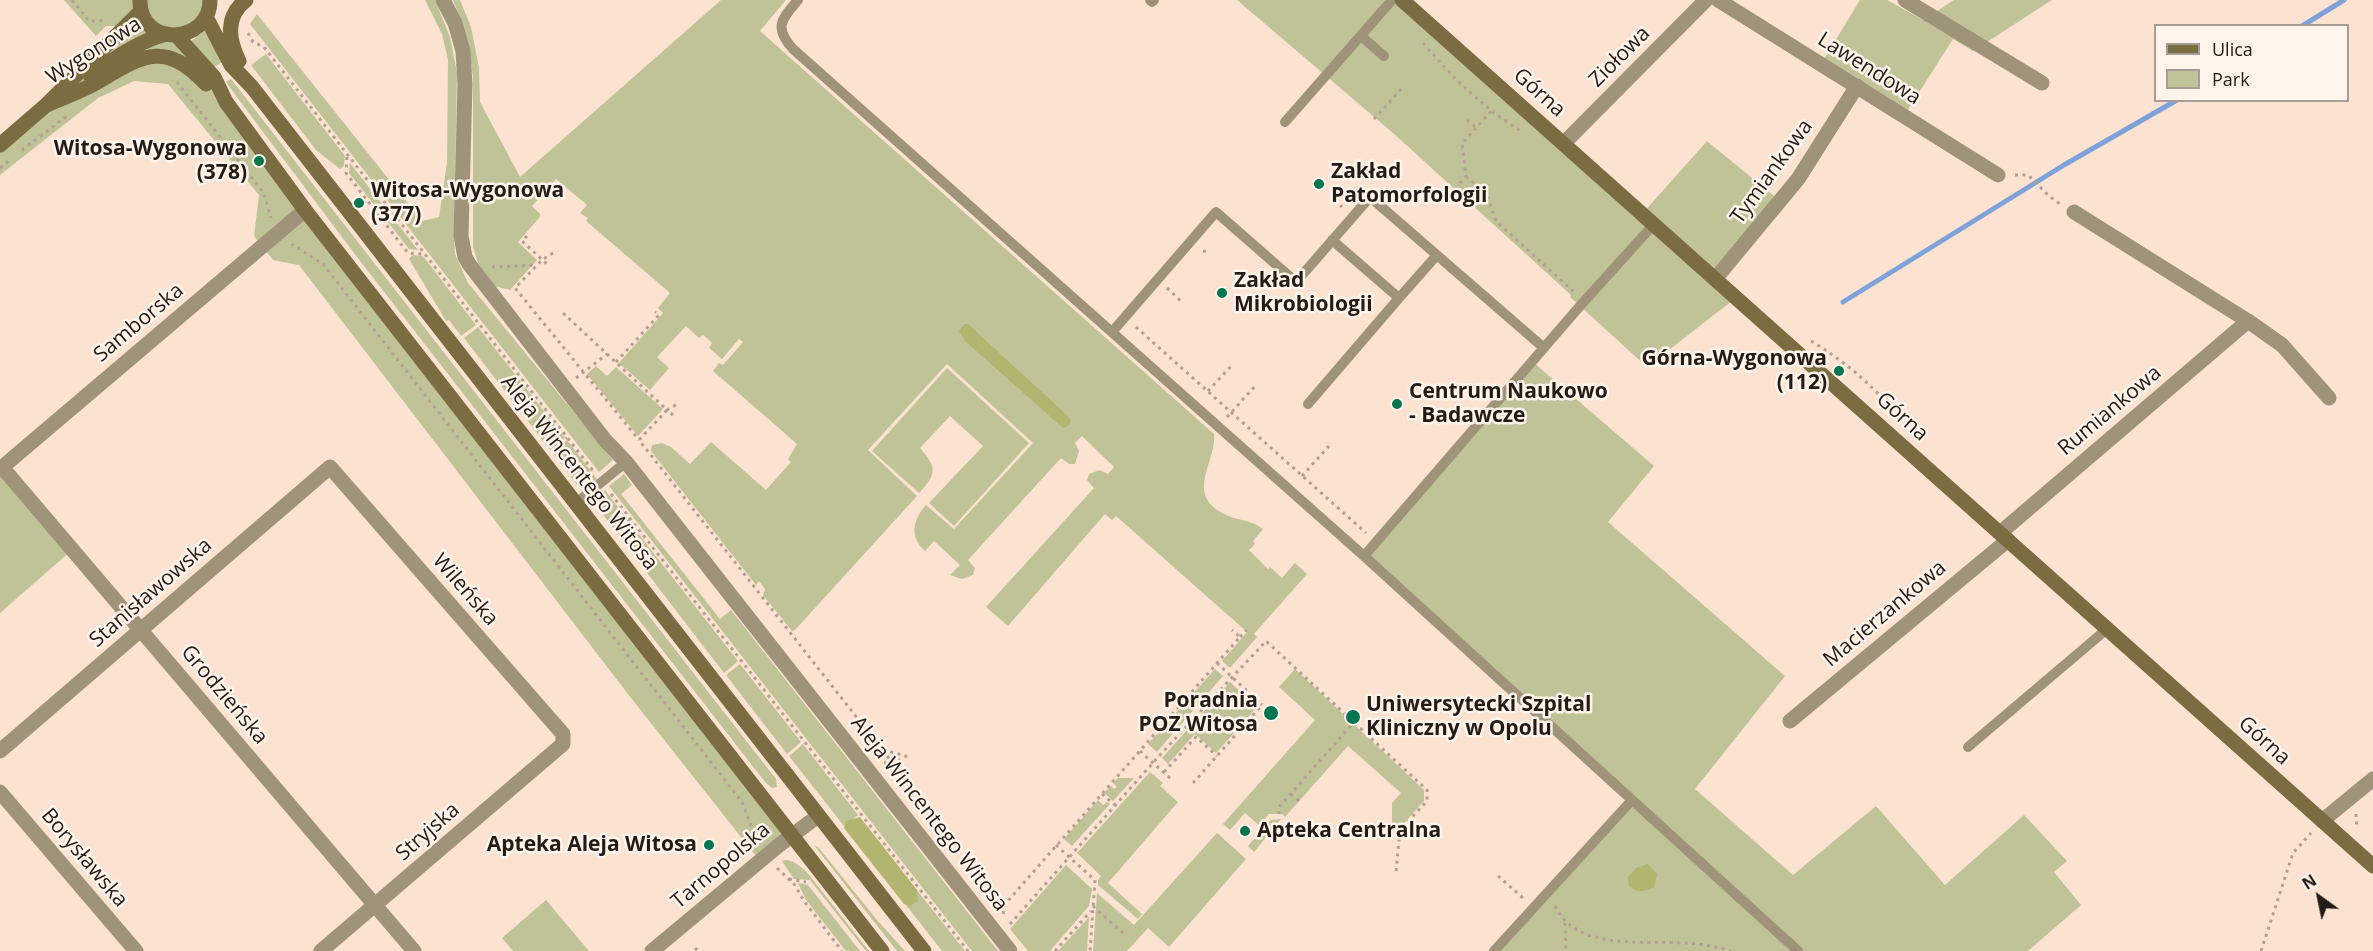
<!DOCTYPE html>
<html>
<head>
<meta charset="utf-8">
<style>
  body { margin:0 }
  #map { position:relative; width:2373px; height:951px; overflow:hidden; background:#fce3d1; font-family:"Open Sans",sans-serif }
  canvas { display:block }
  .legend { position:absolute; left:2154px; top:24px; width:195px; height:78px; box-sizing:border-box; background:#fef4ec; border:2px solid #a69d96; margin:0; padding:8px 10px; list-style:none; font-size:18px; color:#231b14 }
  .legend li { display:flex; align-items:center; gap:12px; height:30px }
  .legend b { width:30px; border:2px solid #a69d96 }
  .north { position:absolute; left:2289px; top:867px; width:60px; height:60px; -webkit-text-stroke:4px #fef4ec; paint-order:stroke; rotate:327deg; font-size:16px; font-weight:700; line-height:24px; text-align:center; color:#231b14 }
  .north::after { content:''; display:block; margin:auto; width:21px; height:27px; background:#231b14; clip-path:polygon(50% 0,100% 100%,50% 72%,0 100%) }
</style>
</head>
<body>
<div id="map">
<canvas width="2373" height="951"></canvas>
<ul class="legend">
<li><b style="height:8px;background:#7c6c42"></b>Ulica</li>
<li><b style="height:16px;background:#c0c397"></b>Park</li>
</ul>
<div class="north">N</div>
</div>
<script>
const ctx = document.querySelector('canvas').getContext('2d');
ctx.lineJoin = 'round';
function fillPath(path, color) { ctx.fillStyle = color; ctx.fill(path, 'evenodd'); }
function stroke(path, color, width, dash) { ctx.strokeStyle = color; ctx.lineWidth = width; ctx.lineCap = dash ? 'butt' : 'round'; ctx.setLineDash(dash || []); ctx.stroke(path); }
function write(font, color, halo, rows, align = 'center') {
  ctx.font = font + ' "Open Sans",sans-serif'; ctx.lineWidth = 5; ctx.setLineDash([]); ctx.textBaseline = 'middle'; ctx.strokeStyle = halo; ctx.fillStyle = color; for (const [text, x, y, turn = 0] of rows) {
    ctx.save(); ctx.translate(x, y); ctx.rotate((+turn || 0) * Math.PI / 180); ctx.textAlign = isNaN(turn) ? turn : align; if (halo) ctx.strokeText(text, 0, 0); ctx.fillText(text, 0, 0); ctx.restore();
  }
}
const green = new Path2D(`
  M64 0H210L213 15 177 36 791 836 760 861 631 698 299 265 273 260 254 236 259 195 168 84 134 81 98 98 0 175V144L125 26H106L96 36Z
  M425 0H435L450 37 457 73 454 241 455 254 468 283 613 460 599 472 250 24 257 14 422 221 439 217 447 163 448 60 442 34Z
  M453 0H460L471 27 479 68 480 102 520 177 721 0H786L760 31 1214 434C1217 462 1184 493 1224 514 1237 521 1251 519 1263 529L1253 541 1255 544 1249 550 1268 569 1270 567 1282 578 1295 563 1307 574 1254 634 1257 637 1230 668 1222 661 1247 632 1116 516 1112 520 1105 514 1008 626 986 607 1094 488 1087 480 1089 474 1100 470 1108 474 1114 467 1082 436 1075 443 1079 451 1075 464H1069L1061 458 968 560 975 568 973 575 962 579 950 575 960 565 934 541 925 551C909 537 913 519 926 505L954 529 1033 443 947 364 868 450 917 496 795 630 792 631 763 595 765 589 759 581 756 585 651 451 652 445 662 443 671 447 690 464 711 442 766 490 791 462 788 459 797 444 713 371 719 363 723 365 743 342 739 339 722 359 709 348 712 343 703 335 699 338 686 326 657 357 669 368 650 390 619 363 663 313 658 308 670 293 586 221 588 218 580 213 587 205 556 179 532 206 540 214V217L518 242 537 260 510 290 494 286 478 263 473 247V77L469 48 460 17Z
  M1237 0H1402L1642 214 1707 141 1780 201 1716 278 1737 297 1647 367 1570 297 1571 295 1393 133Z
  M1860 0H1887L1923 20 1954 0H2052L1973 51 1953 39 1904 116 1821 64Z
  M205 31 222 62 213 68 191 41Z
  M266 54 345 156 344 166 340 169 316 150 251 65Z
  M231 79 776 779 777 787 772 788 765 782 357 257 239 100 226 82Z
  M350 163 418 250 409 249 349 173Z
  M413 255 423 256 476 325 461 336 449 320 446 321 409 259Z
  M478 327 565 438 550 450 464 338Z
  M1533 362 1654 466 1608 522 1785 676 1695 789 1793 875 1876 806 1945 885 2024 815 2067 861 2054 872 2081 905 2028 951H1494L1631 800 1364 556Z
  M596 366 607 376 616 367 663 409 638 436 587 374Z
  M947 368 1029 443 954 526 929 503 983 446 950 416 920 448C937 467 937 474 919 493L872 451Z
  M567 440 597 479 591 484 578 486 553 453Z
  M0 469 72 550 0 613Z
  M624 474 632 485 621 494 720 619 731 610 998 951H972L609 486Z
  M605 490 627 519 614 529 595 504Z
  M630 523 738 661 724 673 617 534Z
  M740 664 801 742 787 754 726 675Z
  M1215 669 1223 676 1157 752 1148 744Z
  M1295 669 1424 790V801L1398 830 1392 824V803L1401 793 1348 746 1285 817 1282 814H1269L1259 825 1245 813 1230 830 1223 824 1315 720 1279 687Z
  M1230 682 1257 707 1216 753 1195 734 1168 764 1162 758Z
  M803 744 858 815 844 826 789 756Z
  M1150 772 1163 783 1160 786 1178 802 1108 883 1142 914 1138 919 1098 885V880L1101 876 1077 853Z
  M1118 778H1134L1113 801 1104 793 1111 786 1114 789 1117 787 1113 783Z
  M1098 800 1103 805 1107 802 1110 804 1072 846 1064 839Z
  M1281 819 1254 852 1248 846 1271 820Z
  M1217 833 1246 859 1169 947 1148 928 1127 951H1093L1097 893 1134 925Z
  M814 845 818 847 877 920 905 951H897Z
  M787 860 794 862 806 871 869 951H866L810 880 794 879 782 861Z
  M1066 865 1092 889 1089 906 1050 951H1028L1010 929Z
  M798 883 808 885 860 951H846L806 900Z
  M916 889 965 951H942L902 900Z
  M546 900 589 951H513L502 938Z
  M1089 917 1087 951H1058Z`);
const forest = new Path2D(`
  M965 324H968L1069 417 1071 421 1068 426 1063 428 965 341 959 331Z
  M860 817 917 890 918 901 910 906 904 904 844 828 846 821Z
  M1648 864 1657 874 1654 887C1645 892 1637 893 1629 886L1628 877 1636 868Z`);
const stream = new Path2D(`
  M2302 26 2344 0
  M1843 302 2064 165 2177 100`);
const path = new Path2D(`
  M72 0 89 21 107 20
  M248 33 253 42 264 47 594 472
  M1423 43C1453 78 1484 109 1523 132
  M177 82 263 192 271 218
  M1374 119 1404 86
  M1467 120 1476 128
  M22 150 67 116
  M347 157 346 173 408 253 423 254
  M0 168 10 160
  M2015 175H2028L2049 196 2060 204
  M1466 176 1487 195 1496 221 1575 293
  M1455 189 1466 176 1462 144 1491 111
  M1335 200 1342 207
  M527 236 522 241 549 266
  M291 244 323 264 742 802 757 841
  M1203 251 1210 252
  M553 253 542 260 515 288 639 440
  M492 267 536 265
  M1167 288 1182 302
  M563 313 667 410 639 440 913 789 911 800
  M1136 327 1366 533
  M1811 341C1846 362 1877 388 1901 421
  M616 362 659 315 655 312
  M576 378 607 354
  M1208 391 1232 365
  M673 415 667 410 679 403
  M1227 417 1256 385
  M554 448 567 438
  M1302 476 1329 446
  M611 494 968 951
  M615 530 631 519
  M1240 637 1247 630
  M1217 663 1262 705
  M883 750 906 756 897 762 884 763
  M1140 751 1171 779
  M1164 772 1196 737 1217 756
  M1193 783 1262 705
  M1102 794 1115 805
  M1291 794 1299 801
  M1279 814V807L1355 721
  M2356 814 2357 828
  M1056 845 1095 880 1090 951
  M777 868 794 884 804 901 842 951
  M1498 876 1523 898
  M789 879 806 882
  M1093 906 1123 933
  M1555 906C1565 923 1567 924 1585 934 1637 951 1677 934 1731 951
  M1003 914 1006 903 1240 637 1232 630
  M1565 923 1566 951
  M1010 924 1159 756 1266 641 1427 790V801L1400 830 1396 872
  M695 948 698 951
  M1055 951 1091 911
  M2261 951 2293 853 2311 833`);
const lane = new Path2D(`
  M798 0C782 19 773 27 793 49L1364 556 1580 306 1654 224
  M1150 0 1152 2 1154 0
  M1361 36 1384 56
  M1285 122 1392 0
  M1332 240 1399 298 1437 255
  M1112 332 1216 212 1296 282 1370 197 1544 348
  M1308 404 1399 298
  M575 504 626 462
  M1364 556 1798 951
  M1968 747 2107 629
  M1494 951 1632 800`);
const street = new Path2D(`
  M443 0 455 23 463 51 465 84 461 236 465 257 469 264 605 440 626 462 1010 951
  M1718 0 1998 175
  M1905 0 2042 83
  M1564 143 1706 0
  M2074 212 2248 321 2282 345 2329 398
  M1716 278 1798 179 1857 86
  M2 467 414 951
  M0 469 305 210
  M2000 533 2248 321
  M1790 721 2008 540
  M0 751 330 467 563 734V744L321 951
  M0 792 136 951
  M2322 821 2373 779
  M652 951 778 846 818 816`);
const secondary = new Path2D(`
  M140 0C139 48 210 45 210 0
  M1402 0 2373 866
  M206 17 231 65 252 87 924 951
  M177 36 214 77 226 102 305 210 882 951
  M239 61C228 39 225 16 246 0
  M90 75C114 59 138 41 167 34
  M45 106C62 98 80 92 96 83 142 56 164 39 206 84
  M0 145 45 106 141 11`);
const markers = [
  [259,161,6,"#05754f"],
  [1319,184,6,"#05754f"],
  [359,203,6,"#05754f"],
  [1222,293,6,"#05754f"],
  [1839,371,6,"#05754f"],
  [1397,404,6,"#05754f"],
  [1271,713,8,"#05754f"],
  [1353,717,8,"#05754f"],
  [1245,831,6,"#05754f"],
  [709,845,6,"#05754f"]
];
const streetNames = [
  ["Wygonowa",94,51,-32],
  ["Ziołowa",1620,57,-45],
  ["Lawendowa",1869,69,32],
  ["Górna",1539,93,42],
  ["Tymiankowa",1772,172,-54],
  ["Samborska",139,323,-40],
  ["Rumiankowa",2110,411,-40],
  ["Górna",1902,417,42],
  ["Aleja Wincentego Witosa",579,473,52],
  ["Wileńska",465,590,49],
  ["Stanisławowska",151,593,-41],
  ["Macierzankowa",1885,614,-40],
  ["Grodzieńska",224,695,50],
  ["Górna",2264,741,42],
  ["Aleja Wincentego Witosa",929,814,52],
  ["Stryjska",428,832,-41],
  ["Borysławska",84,858,50],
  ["Tarnopolska",721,866,-40]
];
const poiNames = [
  ["Witosa-Wygonowa",247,149,"right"],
  ["(378)",247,173,"right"],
  ["Zakład",1331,172],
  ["Patomorfologii",1331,196],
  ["Witosa-Wygonowa",371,191],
  ["(377)",371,215],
  ["Zakład",1234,281],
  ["Mikrobiologii",1234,305],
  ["Górna-Wygonowa",1827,359,"right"],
  ["(112)",1827,383,"right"],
  ["Centrum Naukowo",1409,392],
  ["- Badawcze",1409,416],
  ["Poradnia",1258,701,"right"],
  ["POZ Witosa",1258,725,"right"],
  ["Uniwersytecki Szpital",1366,705],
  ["Kliniczny w Opolu",1366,729],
  ["Apteka Centralna",1257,831],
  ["Apteka Aleja Witosa",697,845,"right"]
];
fillPath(green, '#c0c397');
fillPath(forest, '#b1b570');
stroke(stream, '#7ea2d9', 5);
stroke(path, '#b3a092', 3, [3, 4.5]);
stroke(lane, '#9f9479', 10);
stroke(street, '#9f9479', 15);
stroke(secondary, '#7c6c42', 15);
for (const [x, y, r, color] of markers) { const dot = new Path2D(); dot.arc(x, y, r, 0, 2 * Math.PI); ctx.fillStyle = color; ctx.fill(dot); stroke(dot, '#fef4ec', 2); }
write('21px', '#231b14', '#fef4ec', streetNames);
write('bold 21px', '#231b14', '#fef4ec', poiNames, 'left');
</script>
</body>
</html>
